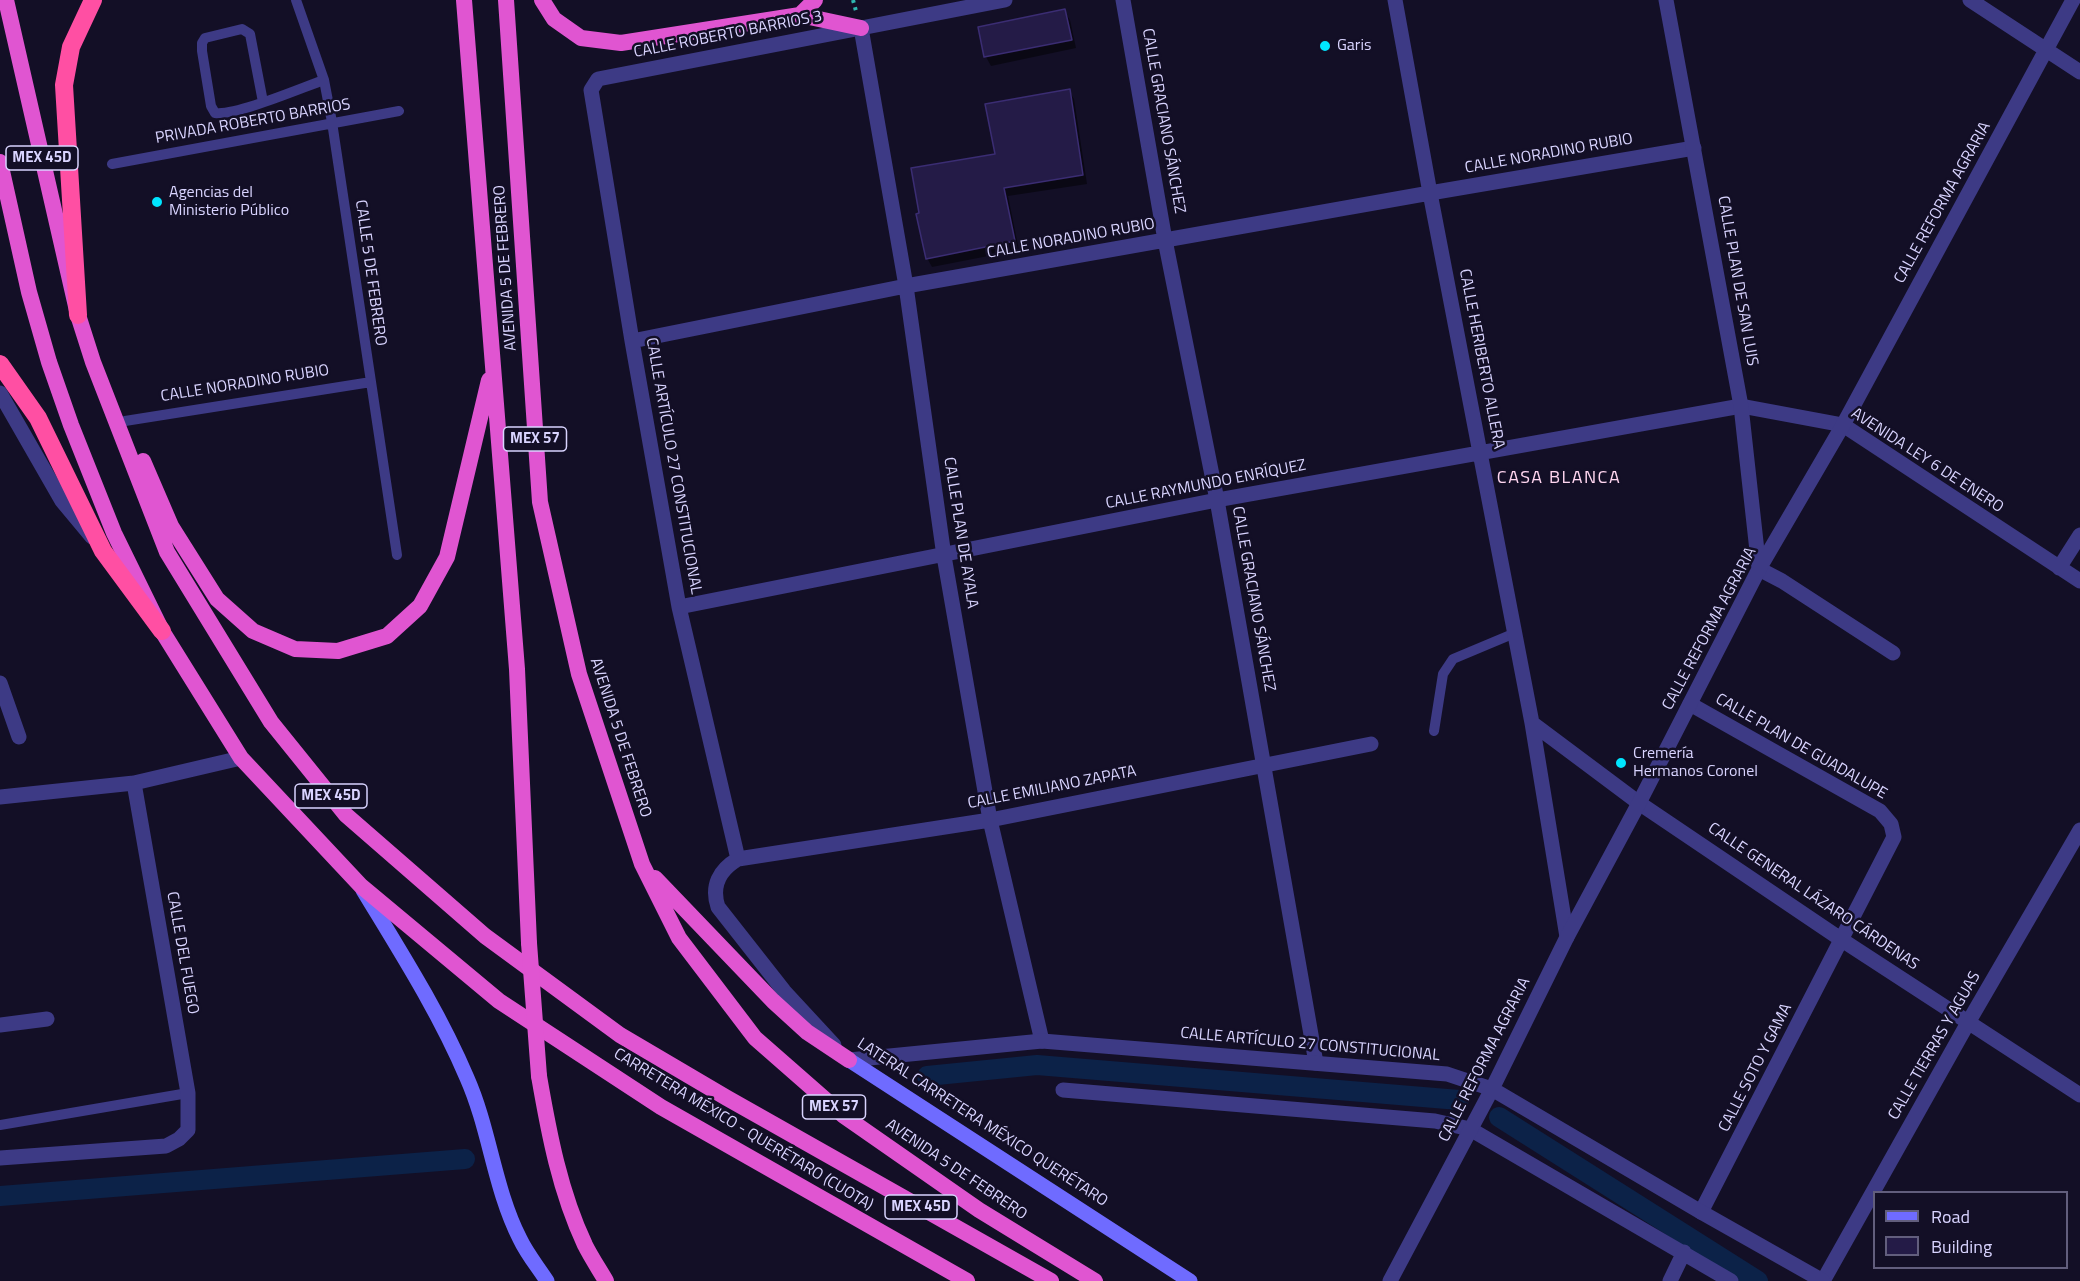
<!DOCTYPE html>
<html>
<head>
<meta charset="utf-8">
<style>
  body { margin:0 }
  #map { position:relative; width:2080px; height:1281px; overflow:hidden; background:#130f26; font-family:"Titillium Web",sans-serif }
  canvas { display:block }
  .legend { position:absolute; left:1873px; top:1191px; width:195px; height:78px; box-sizing:border-box; background:#130f26; border:2px solid #625e7d; margin:0; padding:8px 10px; list-style:none; font-size:18px; color:#d9d4ff }
  .legend li { display:flex; align-items:center; gap:12px; height:30px }
  .legend b { width:30px; border:2px solid #625e7d }
</style>
</head>
<body>
<div id="map">
<canvas width="2080" height="1281"></canvas>
<ul class="legend">
<li><b style="height:8px;background:#6f6bff"></b>Road</li>
<li><b style="height:16px;background:#241b47"></b>Building</li>
</ul>
</div>
<script>
const ctx = document.querySelector('canvas').getContext('2d');
ctx.lineJoin = 'round';
function fillPath(path, color) { ctx.fillStyle = color; ctx.fill(path, 'evenodd'); }
function stroke(path, color, width, dash) { ctx.strokeStyle = color; ctx.lineWidth = width; ctx.lineCap = dash ? 'butt' : 'round'; ctx.setLineDash(dash || []); ctx.stroke(path); }
function write(font, color, halo, rows, align = 'center') {
  ctx.font = font + ' "Titillium Web",sans-serif'; ctx.lineWidth = 5; ctx.setLineDash([]); ctx.textBaseline = 'middle'; ctx.strokeStyle = halo; ctx.fillStyle = color; for (const [text, x, y, turn = 0] of rows) {
    ctx.save(); ctx.translate(x, y); ctx.rotate((+turn || 0) * Math.PI / 180); ctx.textAlign = isNaN(turn) ? turn : align; if (halo) ctx.strokeText(text, 0, 0); ctx.fillText(text, 0, 0); ctx.restore();
  }
}
const shadow = new Path2D(`
  M1064 11 1070 20 1076 48 991 66 986 57 980 28Z
  M1069 91 1074 99 1087 184 1008 196 1019 250 932 267 927 258 997 155Z`);
const canal = new Path2D(`
  M927 1076 1037 1065 1459 1100
  M1499 1117 1758 1281
  M0 1196 465 1159`);
const building = new Path2D(`
  M1065 9 1072 40 984 57 978 27Z
  M1070 89 1083 175 1004 188 1015 241 926 259 916 214 919 213 911 168 995 154 985 104Z`);
const path = new Path2D(`
  M853 0 856 11`);
const service = new Path2D(`
  M296 0 324 80 332 122 397 555
  M263 102 250 34 242 29 205 38 202 43V51L211 106 215 113C236 116 301 88 324 80
  M112 164 399 111
  M125 421 371 382
  M1434 731 1443 674 1453 659 1515 633
  M0 1125 188 1093`);
const minor = new Path2D(`
  M1123 0 1165 240 1217 500 1316 1063
  M1395 0 1430 193 1532 723 1567 937
  M632 341 906 286 1430 193 1694 148
  M0 393 62 501 92 537
  M2059 568 2080 535
  M1759 569 1782 581 1893 653
  M679 607 1217 500 1741 406 1843 425 2080 581
  M0 683 19 737
  M1690 704 1880 811 1891 824 1894 837 1701 1212
  M1532 723 1639 803 1842 940 2080 1095
  M0 797 134 783 241 758
  M738 859 679 607 632 341 591 90 598 79 861 28 906 286 944 556 990 820 1042 1041
  M0 1025 47 1019
  M834 1045 784 991 718 907C711 886 719 870 738 859L990 820 1371 744
  M1063 1090 1435 1121 1470 1129 1731 1281
  M0 1158 166 1146 179 1139 188 1130V1093L134 783
  M1670 1281 1684 1252
  M1823 1281 1969 1021 2080 830`);
const tertiary = new Path2D(`
  M1666 0 1741 406 1759 569
  M1970 0 2080 72
  M861 28 1005 0
  M849 1060 1042 1041 1447 1074 1492 1089 1701 1212 1823 1281
  M1390 1281 1492 1089 1567 937 1639 803 1759 569 1843 425 2073 0`);
const secondary = new Path2D(`
  M363 890C400 951 439 1012 467 1078 490 1130 494 1188 520 1239 527 1254 538 1267 547 1281
  M849 1060 1190 1281`);
const trunk = new Path2D(`
  M6 0 78 315 93 362 167 552 271 722 346 815 485 936 620 1035 727 1098 1051 1281
  M464 0 517 669 529 943
  M506 0 540 502 579 674 642 864 679 938 755 1038 844 1116 979 1210 1095 1281
  M542 0 554 19 581 38 621 43 800 15 815 0
  M800 15 861 28
  M0 162 29 292 49 362 71 425 114 533 162 631 241 758 361 886 499 1001 661 1107 967 1281
  M143 461 171 526 217 599 253 631 295 649 338 651 387 636 420 606 447 557 489 380
  M655 878 773 1001 807 1032 849 1060
  M539 1076C549 1134 560 1192 585 1245 591 1257 599 1269 606 1281`);
const motorway = new Path2D(`
  M78 315 64 85 71 47 93 0
  M0 364 38 418 103 551 162 631`);
const trunkBridge = new Path2D(`
  M529 943 539 1076`);
const markers = [
  [1325,46,6,"#00e5ff"],
  [157,202,6,"#00e5ff"],
  [1621,763,6,"#00e5ff"]
];
const shields = [
  [42,158,72],
  [535,439,63],
  [331,796,72],
  [834,1107,63],
  [921,1207,72]
];
const shieldNames = [
  ["MEX 45D",42,158],
  ["MEX 57",535,439],
  ["MEX 45D",331,796],
  ["MEX 57",834,1107],
  ["MEX 45D",921,1207]
];
const streetNames = [
  ["CALLE ROBERTO BARRIOS 3",728,35,-11],
  ["CALLE GRACIANO SÁNCHEZ",1163,121,80],
  ["PRIVADA ROBERTO BARRIOS",253,122,-10],
  ["CALLE NORADINO RUBIO",1549,154,-10],
  ["CALLE REFORMA AGRARIA",1943,203,-61],
  ["CALLE NORADINO RUBIO",1071,239,-10],
  ["AVENIDA 5 DE FEBRERO",506,268,-94],
  ["CALLE 5 DE FEBRERO",370,273,82],
  ["CALLE PLAN DE SAN LUIS",1737,281,80],
  ["CALLE HERIBERTO ALLERA",1481,359,79],
  ["CALLE NORADINO RUBIO",245,384,-9],
  ["AVENIDA LEY 6 DE ENERO",1927,461,33],
  ["CALLE ARTÍCULO 27 CONSTITUCIONAL",673,466,80],
  ["CALLE RAYMUNDO ENRÍQUEZ",1206,485,-11],
  ["CALLE PLAN DE AYALA",960,533,81],
  ["CALLE GRACIANO SÁNCHEZ",1253,599,80],
  ["CALLE REFORMA AGRARIA",1710,629,-62],
  ["AVENIDA 5 DE FEBRERO",620,738,72],
  ["CALLE PLAN DE GUADALUPE",1801,747,30],
  ["CALLE EMILIANO ZAPATA",1052,788,-11],
  ["CALLE GENERAL LÁZARO CÁRDENAS",1813,897,34],
  ["CALLE DEL FUEGO",182,953,80],
  ["CALLE ARTÍCULO 27 CONSTITUCIONAL",1310,1045,5],
  ["CALLE TIERRAS Y AGUAS",1935,1046,-60],
  ["CALLE REFORMA AGRARIA",1485,1060,-63],
  ["CALLE SOTO Y GAMA",1756,1068,-63],
  ["LATERAL CARRETERA MÉXICO QUERÉTARO",982,1123,33],
  ["CARRETERA MÉXICO - QUERÉTARO (CUOTA)",743,1130,31],
  ["AVENIDA 5 DE FEBRERO",956,1170,34]
];
const poiNames = [
  ["Garis",1337,46],
  ["Agencias del",169,193],
  ["Ministerio Público",169,211],
  ["Cremería",1633,754],
  ["Hermanos Coronel",1633,772]
];
const neighbourhoodNames = [
  ["CASA BLANCA",1559,479]
];
fillPath(shadow, '#0007');
stroke(canal, '#0c2248', 20);
fillPath(building, '#241b47');
stroke(building, '#3b2d73', 1.5);
stroke(path, '#2fb8b0', 4, [3, 4.5]);
stroke(service, '#3d3a85', 10);
stroke(minor, '#3d3a85', 15);
stroke(tertiary, '#3d3a85', 15);
stroke(secondary, '#6f6bff', 15);
stroke(trunk, '#e055d1', 16);
stroke(motorway, '#ff4fa3', 18);
stroke(trunkBridge, '#e055d1', 16);
for (const [x, y, r, color] of markers) { const dot = new Path2D(); dot.arc(x, y, r, 0, 2 * Math.PI); ctx.fillStyle = color; ctx.fill(dot); stroke(dot, '#130f26', 2); }
for (const [x, y, w] of shields) { const box = new Path2D(); box.roundRect(x - w / 2, y - 12, w, 24, 4.5); ctx.fillStyle = '#130f26'; ctx.fill(box); stroke(box, '#d9d4ff', 1.5); }
write('bold 15px', '#d9d4ff', null, shieldNames);
write('16px', '#d9d4ff', '#130f26', streetNames);
write('16px', '#d9d4ff', '#130f26', poiNames, 'left');
ctx.letterSpacing = '1.5px';
write('18px', '#ffd6f0', '#130f26', neighbourhoodNames);
ctx.letterSpacing = '0px';
</script>
</body>
</html>
